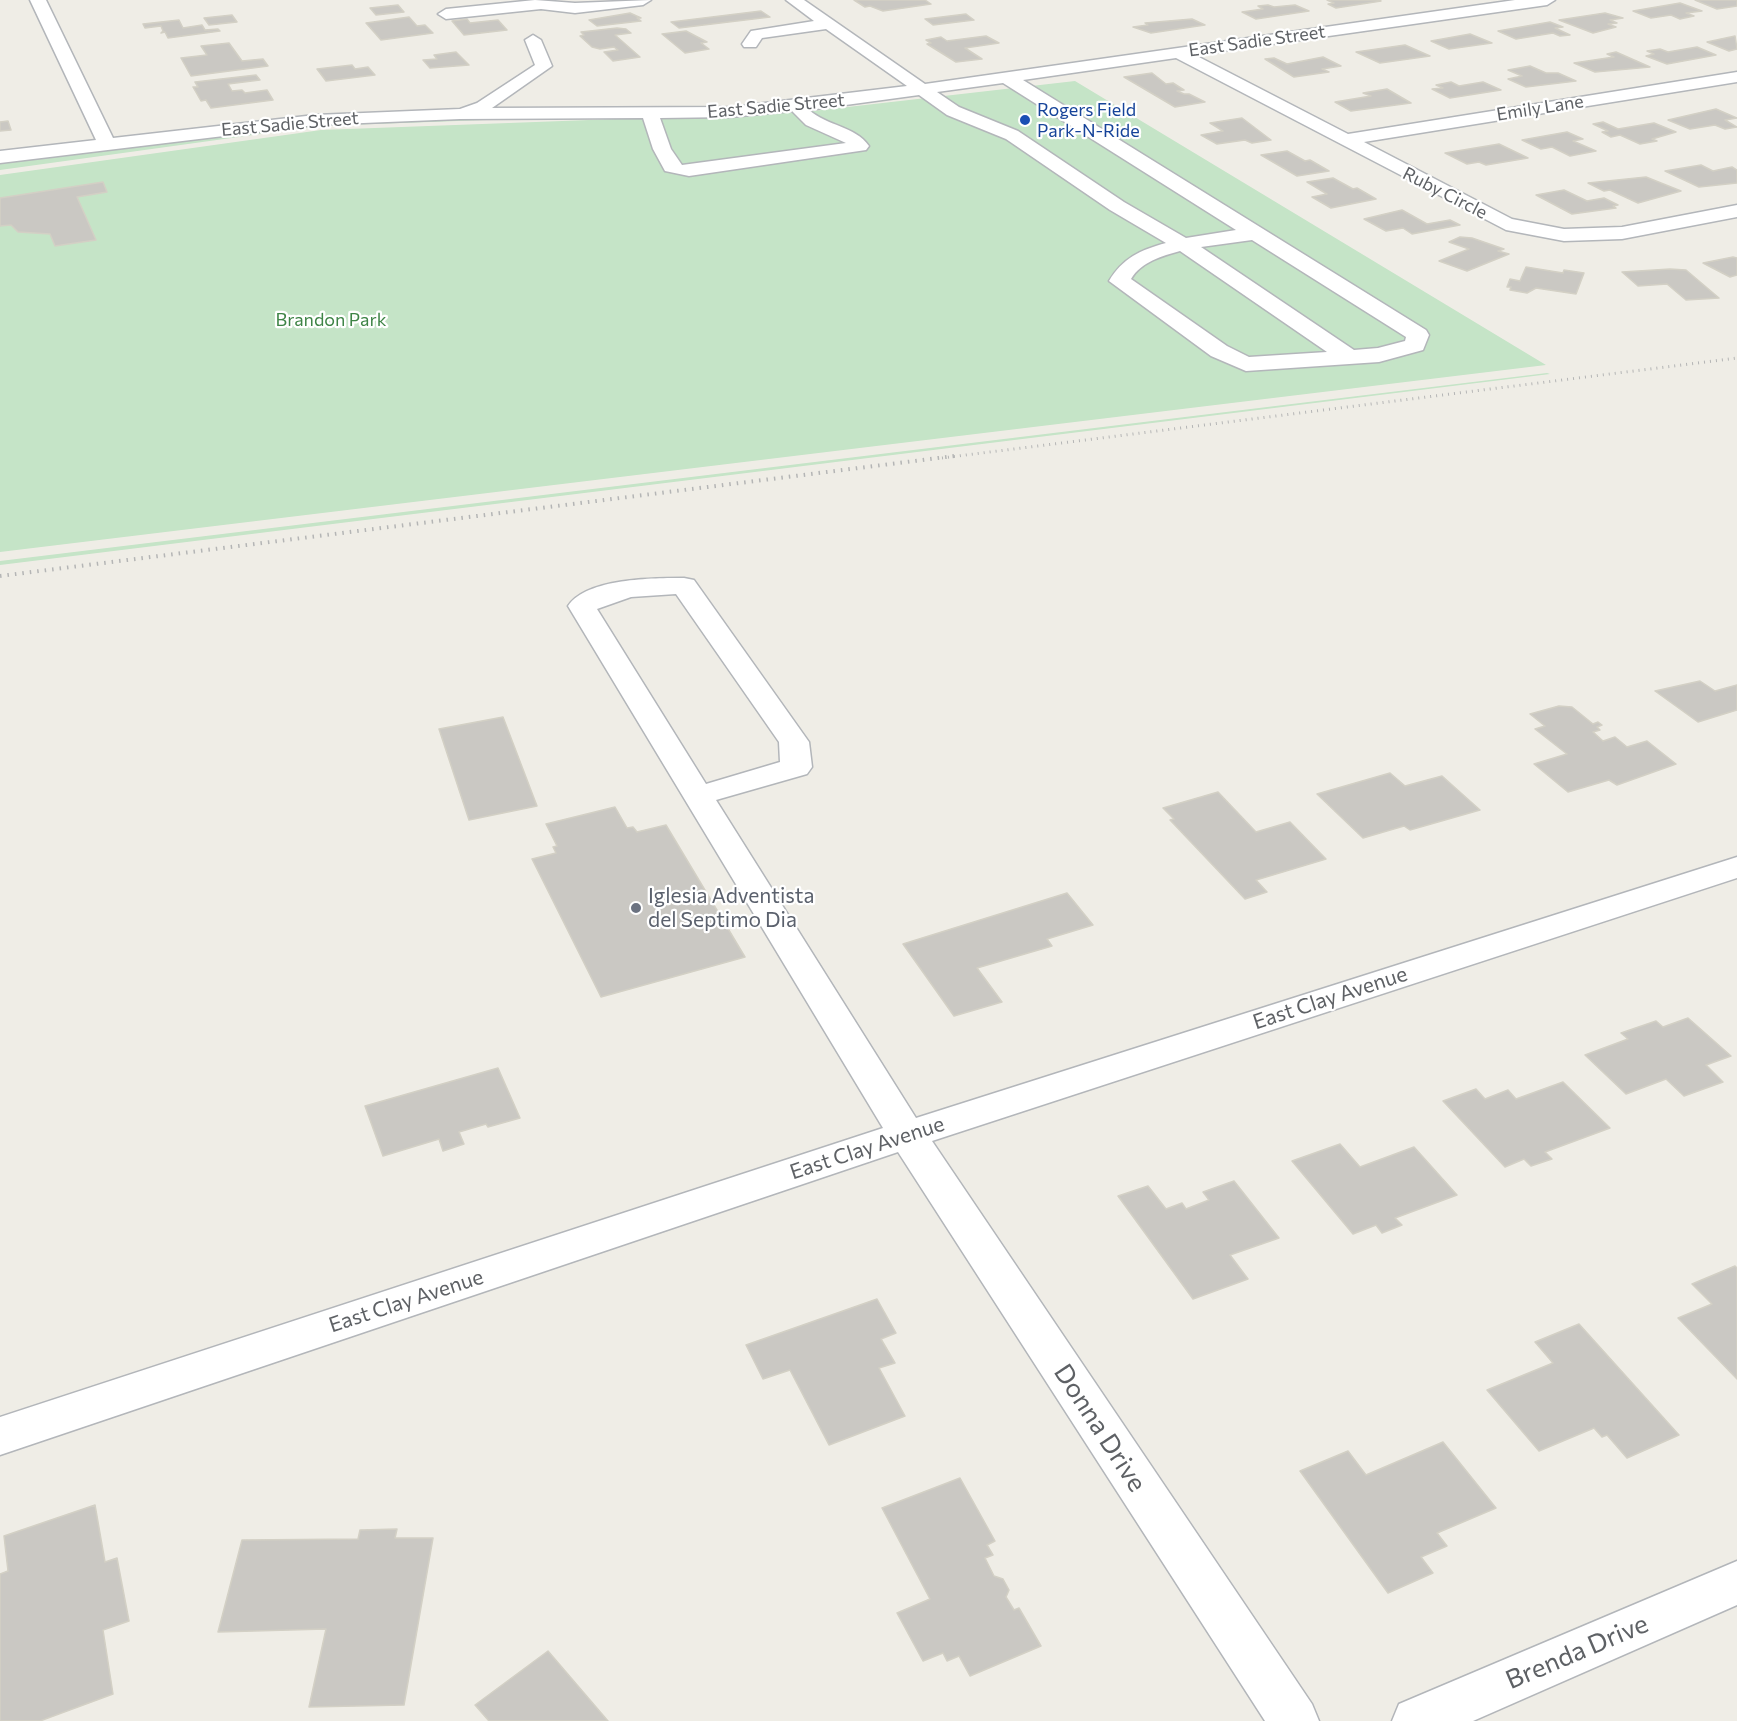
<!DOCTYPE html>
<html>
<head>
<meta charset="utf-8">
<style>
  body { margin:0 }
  canvas { display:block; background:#efede6 }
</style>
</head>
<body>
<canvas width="1737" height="1721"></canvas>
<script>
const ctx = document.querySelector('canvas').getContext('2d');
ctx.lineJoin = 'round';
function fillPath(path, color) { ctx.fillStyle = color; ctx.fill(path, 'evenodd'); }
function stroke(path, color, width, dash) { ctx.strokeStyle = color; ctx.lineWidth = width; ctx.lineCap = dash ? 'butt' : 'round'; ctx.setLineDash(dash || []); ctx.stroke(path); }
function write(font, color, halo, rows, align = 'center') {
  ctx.font = font + ' Commissioner,sans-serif'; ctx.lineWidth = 4.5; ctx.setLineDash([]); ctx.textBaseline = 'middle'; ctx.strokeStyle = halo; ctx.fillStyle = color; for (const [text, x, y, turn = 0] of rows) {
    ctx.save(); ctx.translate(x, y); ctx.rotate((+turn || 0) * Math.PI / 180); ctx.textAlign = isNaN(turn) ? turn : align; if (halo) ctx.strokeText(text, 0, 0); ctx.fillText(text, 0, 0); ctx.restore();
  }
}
const green = new Path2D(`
  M1075 81 1546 365 0 552V175L321 130 804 112Z
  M460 119H514L318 126 0 170V163L316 125Z
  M1547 373 1550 374 0 565V561Z`);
const building = new Path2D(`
  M854 0H925L931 4 883 11 870 6 865 7Z
  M1327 0H1379L1381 1 1336 8 1328 4 1334 3Z
  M1695 0H1737V6L1717 9Z
  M1680 3 1702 11 1686 13 1694 16 1680 19 1671 15 1651 18 1633 11Z
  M398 5 404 12 376 15 370 8Z
  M1268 5 1274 7 1295 5 1309 11 1256 19 1242 12 1263 9 1258 6Z
  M761 11 770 17 679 28 671 22Z
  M630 13 641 18H637L641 21 597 26 589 20Z
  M1605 13 1623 18 1610 20 1617 23 1608 24 1616 27 1593 33 1559 20Z
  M966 14 974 20 933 25 925 19Z
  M232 15 237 22 209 25 204 18Z
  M409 17 417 26 425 25 433 33 381 40 366 23Z
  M467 19 470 23 498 20 507 30 464 35 452 21Z
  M1192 19 1205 25 1151 33 1133 27 1148 25 1145 23Z
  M179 20 183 28 202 25 205 30 218 29 220 31 168 38 165 32 161 33 163 31 161 26 145 28 143 24Z
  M1550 22 1563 27 1555 28 1570 35 1560 36 1553 33 1516 39 1498 31Z
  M617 28 626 29 631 33 615 35 640 57 613 61 604 52 618 50 614 47 600 49 592 47 580 36 584 35 581 32Z
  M686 31 707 42 701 43 709 49 685 53 662 34Z
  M1470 34 1492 43 1449 49 1431 41Z
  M986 36 999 43 965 48 982 59 956 62 927 44 931 43 926 40 941 37 947 41Z
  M1735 36 1737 49 1729 51 1707 42Z
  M229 43 242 61 263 59 268 66 191 76 181 58 207 55 201 46Z
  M1405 45 1430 56 1380 63 1356 52Z
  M1697 47 1716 55 1667 64 1646 56 1654 54 1647 51 1660 49 1668 52Z
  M456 52 469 65 430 68 423 60 437 59 434 55Z
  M1616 52 1650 67 1595 72 1574 63 1614 57 1607 54Z
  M1323 57 1341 66 1322 69 1329 72 1294 77 1265 59 1274 58 1287 64Z
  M352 65 355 69 368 67 375 75 326 81 317 69Z
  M1530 66 1546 73H1558L1576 81 1526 87 1508 79 1522 76 1508 70Z
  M1152 73 1166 84 1173 83 1184 90 1177 91 1184 94H1189L1205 102 1175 107 1124 77Z
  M256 75 260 80 228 84 232 91 242 90 245 93 267 90 273 100 211 108 206 100 201 101 193 87H198L195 82Z
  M1451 82 1459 86 1483 82 1501 90 1450 98 1432 89 1443 88 1436 85Z
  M1387 89 1411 103 1351 111 1335 102 1371 96 1363 93Z
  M1716 109 1737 118 1725 120 1737 127 1725 129 1715 125 1690 129 1668 120Z
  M1242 118 1271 140 1252 143 1245 140 1217 144 1201 135 1223 131 1210 123Z
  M8 121 11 130 0 131V122Z
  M1603 122 1618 129 1654 123 1676 132 1652 139 1657 141 1640 144 1620 135 1611 137 1602 132 1608 131 1593 124Z
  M1567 132 1583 139 1573 141 1596 151 1570 156 1552 147 1541 149 1522 140Z
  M1499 144 1528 158 1486 165 1479 162 1467 164 1445 153Z
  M1287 151 1305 161 1310 160 1329 171 1297 176 1261 155Z
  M1701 165 1713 171 1732 167 1737 170V183L1699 187 1665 171Z
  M1646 177 1681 191 1638 203 1610 190 1604 191 1588 183Z
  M1333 178 1353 189 1357 188 1376 199 1331 208 1312 197 1327 194 1307 182Z
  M103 182 107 192 77 197 96 240 55 246 50 234 18 232 11 225 0 226V198Z
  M1564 190 1587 201 1604 198 1618 205 1613 206 1616 208 1572 214 1536 195Z
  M1402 210 1427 224 1450 220 1460 225 1412 234 1403 228 1386 231 1364 219Z
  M1460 237 1472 238 1504 249 1498 251 1509 254 1467 271 1439 261 1469 249 1449 242Z
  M1733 257 1737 258V275L1730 277 1703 263Z
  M1526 267 1563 273 1564 270 1584 273 1576 294 1536 288 1527 293 1510 290 1511 287H1507L1510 279 1520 281Z
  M1670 269 1686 270 1719 298 1686 300 1667 284 1638 286 1622 272Z
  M1700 681 1715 691 1737 685V710L1698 722 1655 691Z
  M1559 706 1572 707 1593 724 1598 722 1602 725 1597 727 1600 730 1593 732 1603 741 1615 737 1627 747 1647 741 1676 764 1617 785 1609 780 1568 792 1534 764 1567 754 1535 729 1545 726 1530 714Z
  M503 717 537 806 469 820 439 729Z
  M1390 773 1405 786 1442 776 1480 810 1410 830 1404 826 1363 838 1317 794Z
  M1218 792 1256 832 1290 822 1326 859 1256 880 1267 892 1245 899 1170 820 1174 819 1163 808Z
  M615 807 627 828 633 827 637 832 666 825 745 957 601 997 532 859 556 853 553 847 557 846 546 824Z
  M1067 893 1093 925 1047 939 1052 946 977 968 1002 1002 954 1016 903 944Z
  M1688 1018 1731 1056 1706 1065 1723 1082 1684 1096 1666 1079 1626 1094 1585 1055 1628 1039 1621 1033 1656 1021 1663 1027Z
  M498 1068 520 1118 488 1127 486 1124 459 1132 464 1144 443 1151 439 1139 383 1156 365 1106Z
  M1563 1082 1610 1128 1545 1152 1552 1159 1531 1166 1524 1159 1505 1167 1443 1101 1476 1089 1485 1099 1508 1090 1516 1099Z
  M1340 1144 1360 1167 1414 1147 1457 1195 1395 1218 1402 1225 1382 1233 1376 1225 1353 1234 1292 1161Z
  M1234 1181 1279 1238 1230 1255 1248 1279 1193 1299 1118 1196 1148 1186 1166 1209 1182 1203 1186 1209 1209 1200 1203 1192Z
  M1735 1266 1737 1268V1379L1678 1318 1712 1304 1692 1284Z
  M877 1299 896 1333 881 1339 895 1363 879 1368 905 1416 829 1445 790 1370 763 1379 746 1345Z
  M1579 1324 1679 1435 1627 1458 1607 1435 1602 1437 1594 1428 1539 1451 1487 1390 1553 1363 1535 1342Z
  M1443 1442 1496 1508 1437 1533 1447 1546 1421 1557 1433 1573 1388 1593 1300 1471 1348 1451 1366 1475Z
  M960 1478 995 1541 987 1545 993 1555 985 1558 994 1576 1003 1579 1009 1590 1006 1597 1014 1610 1019 1608 1041 1646 970 1676 959 1656 947 1661 943 1653 923 1661 897 1613 930 1599 882 1508Z
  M95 1505 105 1562 117 1558 129 1621 103 1630 113 1694 40 1721H0V1574L8 1571 4 1536Z
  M397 1529 395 1538H433L404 1705 309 1707 326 1629 218 1632 242 1540 358 1539 360 1530Z
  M548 1651 608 1721H489L475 1705Z`);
const minor = new Path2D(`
  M30 0H46L113 138 315 115 460 109 477 103 535 65 525 40 533 35 541 40 552 66 492 108 731 107 907 86 826 29 762 38 756 47H744L742 44 751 31 814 21 786 0H804L925 84 1515 0H1555L1547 5 1195 55 1348 134 1737 72V82L1364 142 1512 219 1564 229 1622 227 1737 205V217L1622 239 1564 241 1506 230 1176 58 1023 80 1426 330 1429 335 1423 350 1379 362 1246 371 1211 356 1109 281C1123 258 1140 250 1166 243L1110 210 1006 139 947 115 919 95 809 110C827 126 855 126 869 146L866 150 689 176 665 171 653 149 643 118 460 119 315 125 0 163V151L96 140ZM1003 83 1236 230 1186 238 1124 202 1018 131 959 107 937 92ZM792 111 806 125 846 143 682 165 671 149 660 118 731 117ZM1252 240 1406 337 1405 341 1378 348 1354 350 1201 247ZM1180 251 1327 352 1249 357 1227 346 1131 279C1141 262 1162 256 1180 251Z
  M535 0 575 3 651 0 643 5 575 13 541 9 446 19 438 14 446 9Z
  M684 578 694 580 809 742 812 767 807 774 716 800 916 1118 1737 857V878L932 1141 1312 1704 1319 1721H1265L898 1152 0 1455V1417L883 1128 568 606C587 578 653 578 684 578ZM676 594 779 742 780 762 706 784 597 609 631 597Z
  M1737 1561V1605L1473 1721H1392L1399 1704Z`);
const railFar1 = new Path2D(`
  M942 458 1737 358`);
const rail = new Path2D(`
  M0 576 954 456`);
const markers = [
  [1025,120,6,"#1a4fb4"],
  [636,908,6,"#6b7280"]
];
const farStreetnames = [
  ["East Sadie Street",1257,41,-8],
  ["East Sadie Street",776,106,-5],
  ["Emily Lane",1540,108,-9],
  ["East Sadie Street",290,124,-5],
  ["Ruby Circle",1445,193,27]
];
const farTransitnames = [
  ["Rogers Field",1037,110],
  ["Park-N-Ride",1037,131]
];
const farParknames = [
  ["Brandon Park",331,320]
];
const worshipNames = [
  ["Iglesia Adventista",648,896],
  ["del Septimo Dia",648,920]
];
const streetNames = [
  ["East Clay Avenue",1330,998,-18],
  ["East Clay Avenue",867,1148,-18],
  ["East Clay Avenue",406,1301,-18]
];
const nearStreetnames = [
  ["Donna Drive",1100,1428,57],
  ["Brenda Drive",1577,1652,-23]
];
fillPath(green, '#c5e4c7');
fillPath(building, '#cac8c3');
stroke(building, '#d3d0c5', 1.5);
stroke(minor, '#b3b6ba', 3);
fillPath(minor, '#fff');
stroke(railFar1, '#b4b5b5', 3, [1, 5]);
stroke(rail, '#b4b5b5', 4, [1.5, 6]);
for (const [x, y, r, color] of markers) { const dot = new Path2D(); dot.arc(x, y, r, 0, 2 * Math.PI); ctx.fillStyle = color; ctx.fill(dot); stroke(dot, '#fff', 2); }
write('18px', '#5e6165', '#fff', farStreetnames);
write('18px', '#164399', '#fff', farTransitnames, 'left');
write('18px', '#3e8446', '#fff', farParknames);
write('21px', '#5b616d', '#fff', worshipNames, 'left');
write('21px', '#5e6165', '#fff', streetNames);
write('26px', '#5e6165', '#fff', nearStreetnames);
</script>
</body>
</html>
